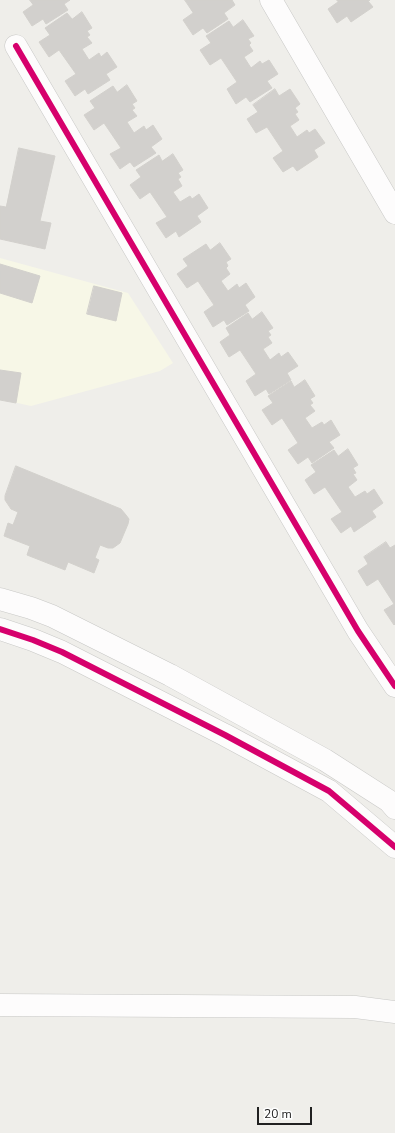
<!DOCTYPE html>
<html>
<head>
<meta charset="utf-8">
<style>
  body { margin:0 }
  #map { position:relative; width:395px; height:1133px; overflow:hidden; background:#efeeea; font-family:"Nunito Sans",sans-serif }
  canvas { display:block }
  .scale { position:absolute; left:257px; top:1107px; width:55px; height:18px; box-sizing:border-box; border:2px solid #212121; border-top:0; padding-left:5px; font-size:12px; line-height:14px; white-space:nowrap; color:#212121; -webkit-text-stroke:3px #fff; paint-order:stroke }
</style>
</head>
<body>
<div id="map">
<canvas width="395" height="1133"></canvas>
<div class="scale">20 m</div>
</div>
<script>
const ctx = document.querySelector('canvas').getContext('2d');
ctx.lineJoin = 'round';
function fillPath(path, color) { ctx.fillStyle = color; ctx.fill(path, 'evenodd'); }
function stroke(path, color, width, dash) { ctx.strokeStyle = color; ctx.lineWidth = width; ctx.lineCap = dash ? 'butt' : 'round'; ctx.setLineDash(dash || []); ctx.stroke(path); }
const education = new Path2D(`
  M0 258 128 293 173 363 160 371 31 406 0 399Z`);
const building = new Path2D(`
  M30 0H70L64 4 68 10 46 24 43 19 32 26 23 12 33 5Z
  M185 0H232L235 5 224 13 228 19 207 33 203 28 193 35 183 20 193 13Z
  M337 0H370L368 1 373 7 351 22 347 16 337 23 328 9 338 2Z
  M82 12 92 28 87 31 90 35 87 37 92 43 82 49 89 60 99 53 101 57 107 52 117 67 106 74 110 80 88 94 85 89 75 96 65 81 76 74 59 50 49 57 39 42 50 35 45 28 67 13 72 19Z
  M243 20 254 36 248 39 251 43 249 45 253 51 244 57 251 68 260 61 262 64 269 60 278 74 267 81 272 88 250 102 246 97 236 104 227 89 237 82 221 58 210 65 200 50 211 43 206 36 229 21 233 27Z
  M127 85 137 101 132 104 135 108 132 110 137 116 127 122 134 133 144 126 146 130 153 125 162 139 151 147 156 153 134 167 130 162 120 169 110 154 121 148 104 123 94 130 84 115 95 108 90 101 113 86 117 92Z
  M275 89 279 96 290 89 300 104 295 108 298 112 295 114 299 120 290 126 297 137 307 130 309 133 315 129 325 143 314 150 318 157 297 171 293 166 283 172 273 158 283 151 267 127 256 133 247 119 258 112 253 105Z
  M19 148 55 156 40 221 51 223 45 249 0 239V206L6 207Z
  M173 154 183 170 178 173 181 177 178 179 182 186 173 192 180 202 190 196 192 199 199 194 208 208 197 216 201 222 179 237 176 231 166 238 156 223 167 217 150 192 140 199 130 185 141 177 136 170 159 155 162 161Z
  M220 243 231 259 226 262 228 266 226 268 230 274 221 281 228 291 237 284 239 288 246 283 255 297 245 305 249 311 227 325 224 320 213 327 204 312 214 305 198 281 187 288 177 274 188 266 183 259 206 244 210 250Z
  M0 264 40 276 32 303 0 293Z
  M94 286 122 293 116 321 87 314Z
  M262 312 273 328 268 331 271 335 268 337 272 343 263 349 270 360 279 353 281 357 288 352 298 366 287 373 291 380 269 394 266 389 255 396 246 381 256 374 240 350 229 357 220 342 230 335 226 328 248 313 252 319Z
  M0 370 21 373 16 403 0 400Z
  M305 380 315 396 310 399 313 403 310 405 315 411 305 418 312 428 322 422 324 425 331 420 340 435 329 442 334 448 312 463 308 457 298 464 288 450 298 443 282 418 272 425 262 410 273 403 268 396 291 381 294 387Z
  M348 449 358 465 353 468 356 473 353 474 357 480 348 487 355 497 365 491 367 494 374 489 383 503 372 511 376 517 354 532 351 526 341 533 331 519 342 512 325 487 314 494 305 480 316 472 311 465 334 450 338 456Z
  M16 466 121 509 126 515 129 519 128 524 120 543 113 548H108L100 545 95 558 99 560 94 573 68 562 65 570 27 555 30 546 4 536 8 523 13 525 18 512 11 509 5 500V496Z
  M386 542 390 548 395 545V624L394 625 384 610 394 604 378 579 367 586 358 571 368 564 364 557Z`);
const minor = new Path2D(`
  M271 0 395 213
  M16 46 358 631 395 686
  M0 599 31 608 52 616 170 675 325 760 389 801 395 808
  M0 629 33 640 62 652 225 735 329 791 395 847
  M0 1005 355 1007 395 1012`);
const cycleway = new Path2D(`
  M16 46 358 631 395 686
  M0 629 33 640 62 652 225 735 329 791 395 847`);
fillPath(education, '#f7f7e7');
fillPath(building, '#d2d0cd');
stroke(building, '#d2d0cc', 1);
stroke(minor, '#c8c8c6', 23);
stroke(minor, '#fdfcfc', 22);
stroke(cycleway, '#d6006c', 6);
</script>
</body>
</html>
